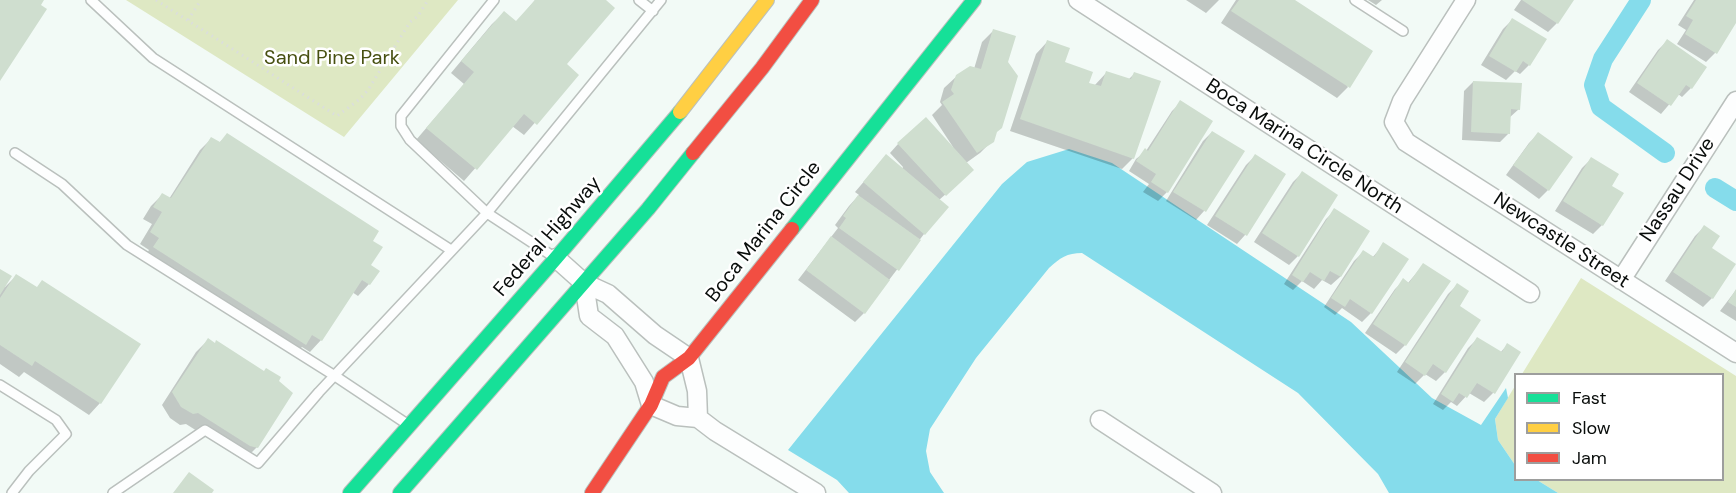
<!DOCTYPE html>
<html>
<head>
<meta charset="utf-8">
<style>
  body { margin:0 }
  #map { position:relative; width:1736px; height:493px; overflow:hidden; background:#f2faf6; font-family:"DM Sans",sans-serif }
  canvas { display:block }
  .legend { position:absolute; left:1514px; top:373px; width:210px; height:108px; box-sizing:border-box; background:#fff; border:2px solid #9d9e9d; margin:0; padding:8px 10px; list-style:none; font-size:18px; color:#090d0b }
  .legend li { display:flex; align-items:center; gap:12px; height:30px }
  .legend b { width:30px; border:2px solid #9d9e9d }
</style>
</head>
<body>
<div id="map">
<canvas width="1736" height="493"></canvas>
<ul class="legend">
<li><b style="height:8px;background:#16e098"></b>Fast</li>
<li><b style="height:8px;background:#ffcf43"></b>Slow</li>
<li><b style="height:8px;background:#f24e42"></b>Jam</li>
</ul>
</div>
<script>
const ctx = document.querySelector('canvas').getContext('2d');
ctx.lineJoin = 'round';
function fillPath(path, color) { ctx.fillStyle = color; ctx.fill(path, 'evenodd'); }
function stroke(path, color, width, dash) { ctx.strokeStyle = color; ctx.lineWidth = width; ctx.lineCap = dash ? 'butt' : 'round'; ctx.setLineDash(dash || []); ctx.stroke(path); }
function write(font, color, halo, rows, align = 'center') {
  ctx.font = font + ' "DM Sans",sans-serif'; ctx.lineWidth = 5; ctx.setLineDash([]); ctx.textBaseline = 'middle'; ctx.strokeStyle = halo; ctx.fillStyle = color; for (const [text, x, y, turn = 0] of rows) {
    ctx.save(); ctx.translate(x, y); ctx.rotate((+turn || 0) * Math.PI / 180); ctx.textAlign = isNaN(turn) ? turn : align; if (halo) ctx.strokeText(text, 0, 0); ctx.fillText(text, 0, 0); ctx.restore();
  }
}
const green = new Path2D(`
  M126 0H458L344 137Z
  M1581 278 1736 376V493H1558L1537 480H1722V374H1522Z
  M1515 386V465L1498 440 1495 419Z`);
const water = new Path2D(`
  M1069 149 1112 163 1351 322 1432 398 1481 425 1506 388 1508 398 1495 419 1498 440 1515 465 1516 480H1537L1558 493H1389L1378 474 1298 393 1082 253C1067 253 1060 258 1049 268L976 358 930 429 926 451 930 472 944 493H849L837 480 788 450 1002 184 1027 162Z`);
const shadow = new Path2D(`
  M535 0H604L565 64 577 75 524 135 512 126 464 181 416 140 464 84 451 73 492 24 504 13 516 23Z
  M1186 0H1219L1206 13Z
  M1236 0H1292L1348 87 1337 98 1221 23Z
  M1368 0H1382L1376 5Z
  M1521 0H1572L1557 23 1548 32 1514 10Z
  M1694 0H1736V21L1715 53 1706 62 1677 44 1686 30 1678 25Z
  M1512 20 1529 65 1520 74 1515 71 1506 80 1481 65 1503 29Z
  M994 30 1007 62 992 141 980 153 966 163 963 179 939 200 924 234 864 313 855 322 798 280 838 228 835 225 849 206 859 195 855 192 878 165 902 169 903 167 890 153 898 144 953 147 932 115 942 105 940 102 944 88 957 76 974 69 982 42Z
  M1667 41 1691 88 1682 97 1678 94 1661 114 1629 92 1658 50Z
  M1047 42 1063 63 1088 83 1094 86 1107 72 1128 80 1134 74 1133 158 1122 169 1010 131 1036 54Z
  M1473 82 1519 109 1509 118V133L1500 142 1462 140 1464 91Z
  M1181 102 1167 192 1158 201 1143 192 1149 184 1129 171 1136 159 1146 151 1172 111Z
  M1212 132 1243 152 1204 211 1196 220 1166 201 1203 141Z
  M1538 134 1548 190 1539 199 1506 175 1529 143Z
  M227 135 371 241 369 284 358 296 352 292 321 340 310 352 302 347 293 355 143 259 149 250 140 244 152 224 143 219 151 206 162 195 169 199 200 150 211 139 219 143Z
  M1255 156 1245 235 1237 244 1207 225 1246 165Z
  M1591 159 1602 225 1593 234 1555 211 1582 168Z
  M1302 173 1298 256 1289 265 1254 242 1293 182Z
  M1335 210 1368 231 1340 277 1331 285 1322 280 1314 289 1302 281 1293 290 1284 284 1326 219Z
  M1704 227 1710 248 1712 298 1703 307 1665 281 1695 236Z
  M1384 244 1371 313 1362 322 1342 308 1335 315 1324 307 1354 261 1363 252 1372 258Z
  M1423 265 1449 282 1405 345 1396 354 1365 333 1395 289 1404 280 1408 283Z
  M0 270 5 287 16 276 100 403 89 415 24 372 19 377 0 364Z
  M1457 285 1458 306 1445 372 1436 381 1425 374 1415 384 1397 372 1448 294Z
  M1736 290V321L1720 311Z
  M1477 339 1500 353 1507 345 1519 353 1493 393 1484 402 1469 393 1457 406 1451 402 1443 410 1433 404 1468 348Z
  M208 340 257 447 245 459 238 457 186 424 180 425 170 418 162 405 196 352Z`);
const canal = new Path2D(`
  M1641 0 1603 59 1594 85 1601 107 1665 153
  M1715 188 1736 201`);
const building = new Path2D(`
  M0 0H44L41 5 47 9 0 81Z
  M535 0H606L615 8 567 64 579 75 537 125 524 114 477 170 426 128 474 72 461 61 504 11 516 21Z
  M1239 0H1295L1373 51 1350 88 1231 11Z
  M1522 0H1574L1558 24Z
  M1696 0H1736V23L1717 54 1685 34 1693 20 1686 16Z
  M1512 18 1547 39 1530 66 1523 61 1516 72 1489 56Z
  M993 29 1016 36 1008 62 1018 76 1002 128 997 132 994 142 977 153 942 102 954 94 951 90 956 75 970 66 981 69Z
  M1667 39 1707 67 1692 89 1686 85 1671 106 1637 83Z
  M1047 40 1070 48 1065 62 1093 72 1089 83 1101 86 1106 71 1131 79 1134 72 1161 81 1134 159 1020 119Z
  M1473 81 1522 83 1520 110 1511 109 1510 134 1471 132Z
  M1180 100 1213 121 1168 193 1151 182 1156 174 1136 161 1145 148 1148 151Z
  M926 117 974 170 946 196 897 143Z
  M1212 131 1245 151 1206 212 1173 192Z
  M1538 132 1573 157 1549 191 1513 165Z
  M227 133 379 231 373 241 383 247 371 265 380 271 370 285 362 280 322 341 312 335 306 345 153 247 159 238 150 232 162 212 153 207 162 193 171 198 211 137 220 142Z
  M886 154 949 207 925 235 863 182Z
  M1255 154 1286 174 1247 236 1215 216Z
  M1591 157 1619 174 1612 186 1624 193 1603 226 1563 201Z
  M1302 171 1338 195 1299 257 1262 233Z
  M858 195 921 240 899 271 839 228 846 218 843 216Z
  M1334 208 1370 231 1341 277 1330 271 1324 281 1310 272 1303 282 1292 275Z
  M1704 225 1720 236 1712 248 1736 264 1713 299 1673 272Z
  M831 236 890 280 865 314 806 270Z
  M1383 242 1409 259 1372 314 1350 299 1345 307 1331 298 1363 250 1374 257Z
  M1423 263 1451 281 1406 346 1373 324 1403 278 1409 283Z
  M0 269 12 276 0 295Z
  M16 274 37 287 42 280 141 344 101 404 35 361 32 366 0 345V298Z
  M1457 283 1469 291 1460 306 1481 320 1446 373 1433 364 1425 376 1405 362Z
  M1736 289V307L1728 302Z
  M1477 337 1502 352 1507 343 1521 352 1495 394 1477 383 1467 398 1459 393 1453 402 1441 394Z
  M208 338 215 343 216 340 264 371 266 368 281 377 279 381 293 393 258 448 250 446 198 413 193 414 181 407 172 392Z
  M189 472 214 490 212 493H173Z`);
const path = new Path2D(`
  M156 0 337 116 360 99 368 90 410 22 418 16 428 0
  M188 20 201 0`);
const lane = new Path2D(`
  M91 0 153 58 451 250
  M494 0 401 116V126L410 140 487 213 554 257
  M639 0 653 11
  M1355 0 1403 31
  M15 153 62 184 127 245 335 376 407 424
  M0 385 56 420 66 434 29 471 12 493
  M113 493 205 430 258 463 319 392 487 213 661 0`);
const street = new Path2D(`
  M1078 0 1530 293
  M1466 0 1402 101 1394 122 1406 142 1736 353
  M556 258 584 283 608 294 655 335 689 358 697 391 698 418
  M1621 280 1736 101
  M584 283 589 316 615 336 644 382 651 405 677 416 698 418 715 431 816 493
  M1100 420 1212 493`);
const fast = new Path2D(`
  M792 229 974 0
  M350 493 556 258 680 112
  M400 493 648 209 693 153`);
const slow = new Path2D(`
  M680 112 767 0`);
const jam = new Path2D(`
  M693 153 762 68 812 0
  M592 493 651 405 663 377 689 358 792 229`);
const parkNames = [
  ["Sand Pine Park",332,59]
];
const streetNames = [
  ["Boca Marina Circle North",1304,147,33],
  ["Nassau Drive",1678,190,-57],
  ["Boca Marina Circle",764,232,-52],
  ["Federal Highway",548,237,-49],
  ["Newcastle Street",1561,241,33]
];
fillPath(green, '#dee8c3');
fillPath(water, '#85dceb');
fillPath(shadow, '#0003');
stroke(canal, '#85dceb', 20);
fillPath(building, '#cfdecf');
stroke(lane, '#bac0bd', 12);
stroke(street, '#bac0bd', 21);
stroke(fast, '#bac0bd', 16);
stroke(slow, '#bac0bd', 16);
stroke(jam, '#bac0bd', 16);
stroke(path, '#dbdedc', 3, [1.5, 4.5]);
stroke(lane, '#fdfefe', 9);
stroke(street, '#fdfefe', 18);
stroke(fast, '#16e098', 14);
stroke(slow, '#ffcf43', 14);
stroke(jam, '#f24e42', 14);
write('20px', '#475011', '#fff', parkNames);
write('20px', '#090d0b', '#fff', streetNames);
</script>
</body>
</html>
